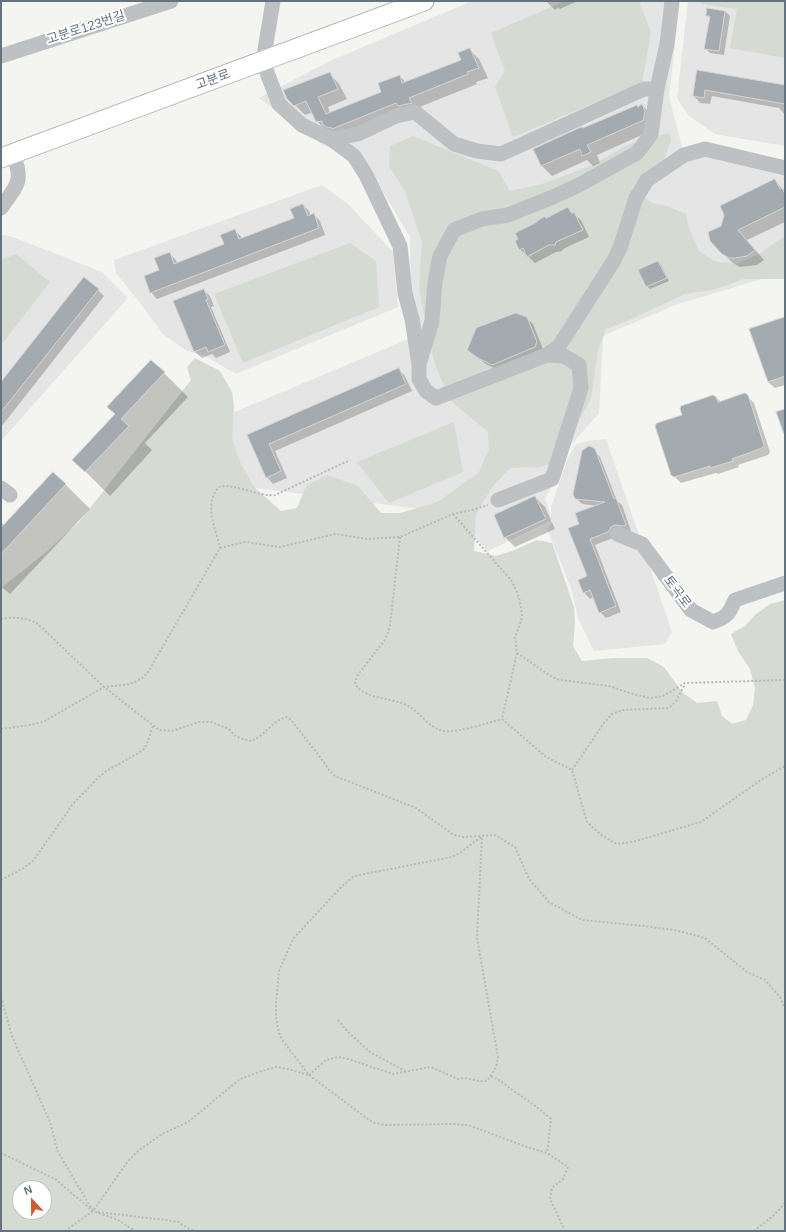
<!DOCTYPE html>
<html>
<head>
<meta charset="utf-8">
<style>
  body { margin:0 }
  #map { position:relative; width:786px; height:1232px; overflow:hidden; background:#f4f4f0; font-family:Helvetica,sans-serif }
  canvas { display:block }
  .frame { position:absolute; inset:0; border:2px solid #65737f; pointer-events:none }
  .north { position:absolute; left:12px; top:1180px; width:40px; height:40px; box-sizing:border-box; background:#fff; border:1px solid #c1c7cc; border-radius:50%; rotate:338deg; font-size:11px; font-weight:700; line-height:16px; text-align:center; color:#65737f }
  .north::after { content:''; display:block; margin:auto; width:14px; height:18px; background:#d25a32; clip-path:polygon(50% 0,100% 100%,50% 72%,0 100%) }
</style>
</head>
<body>
<div id="map">
<canvas width="786" height="1232"></canvas>
<div class="frame"></div>
<div class="north">N</div>
</div>
<script>
const ctx = document.querySelector('canvas').getContext('2d');
ctx.lineJoin = 'round';
function fillPath(path, color) { ctx.fillStyle = color; ctx.fill(path, 'evenodd'); }
function stroke(path, color, width, dash) { ctx.strokeStyle = color; ctx.lineWidth = width; ctx.lineCap = dash ? 'butt' : 'round'; ctx.setLineDash(dash || []); ctx.stroke(path); }
function write(font, color, halo, rows, align = 'center') {
  ctx.font = font + ' Helvetica,"Noto Sans KR",sans-serif'; ctx.lineWidth = 4; ctx.setLineDash([]); ctx.textBaseline = 'middle'; ctx.strokeStyle = halo; ctx.fillStyle = color; for (const [text, x, y, turn = 0] of rows) {
    ctx.save(); ctx.translate(x, y); ctx.rotate((+turn || 0) * Math.PI / 180); ctx.textAlign = isNaN(turn) ? turn : align; if (halo) ctx.strokeText(text, 0, 0); ctx.fillText(text, 0, 0); ctx.restore();
  }
}
const built = new Path2D(`
  M472 1H680L669 96 684 155 705 149 785 168V272L675 305 603 336 599 413 571 445 545 499 551 516V507L567 460 575 445 587 441 606 439 672 632 665 644 594 651 578 618 571 588 547 529 552 523V520L488 551 452 513 248 487 218 419 411 338 410 237 365 162 323 145 259 98 330 61Z
  M688 1H785V146L715 134 689 116 677 98Z
  M322 185 348 204 393 252 398 307 236 374 203 355 187 351 163 334 141 304 116 273 114 260Z
  M1 235 10 236 102 272 128 298 1 441Z`);
const green = new Path2D(`
  M565 1H639L651 32 642 83 513 137 495 87 505 71 491 33Z
  M701 1H785V58L730 48 737 9 701 4Z
  M669 133 671 141 664 159 644 173 632 188 652 203 667 206 686 214 689 228 699 251 714 261 736 264 757 255 785 236V279H744L712 290 685 294 627 321 606 329 598 350 591 398 557 461 540 467 510 468 492 487 476 514 474 551 496 556 512 551 537 540 552 543 574 607 575 622 573 646 582 661 614 658H647L664 667 683 693 697 703 717 701 722 716 732 724 746 720 753 705 755 688 750 669 738 651 731 634 745 626 756 614 770 604 785 600V1231H1V588L45 553 79 522 191 380 187 367 195 358 220 371 232 392 234 406 232 439 241 464 254 487 281 511 297 508 306 486 327 475 358 486 381 513H400L438 502 479 472 489 449 488 432 451 401 437 370 430 346 419 288 422 242 405 191 389 166 390 146 413 136 498 171 510 191 542 184 593 165 629 144ZM20 1188H44V1212H20Z
  M350 243 376 261 379 307 243 363 214 294Z
  M16 254 50 282 1 345V260Z
  M454 422 463 472 389 503 357 462Z`);
const shadow = new Path2D(`
  M546 1H578L560 9 558 8 555 10Z
  M725 11 730 16 724 55 710 53 705 48 710 19 707 15Z
  M469 49 479 59 488 78 476 82 477 84 342 138 327 131 317 121 313 112 305 115 288 98 330 74 339 84 347 99 328 107 330 113 383 92 400 76 406 83 462 61Z
  M698 71 785 86V115L779 108 712 96 710 104 700 103 694 96Z
  M642 105 652 115 653 130 597 155 600 163 593 166 587 160 552 176 542 166 535 150Z
  M774 180 785 191V222L747 240 764 260 757 265 740 267 733 263 722 253V227Z
  M303 205 309 211 311 216 314 215 320 221 325 235 157 299 151 292 169 253 176 260 177 263 225 245 235 230 243 239 295 219Z
  M568 209 581 220 589 237 563 249 562 251 556 252 535 263 520 249 546 219Z
  M658 262 661 265 669 281 650 289 647 286Z
  M98 290 104 296 1 427V383Z
  M203 290 210 296 214 306 211 307 230 352 216 358 212 354 202 358 195 352 174 302Z
  M526 318 533 324 543 349 500 371 486 364 468 350Z
  M785 318V385L775 388 768 382Z
  M399 369 405 376 412 391 275 451 287 478 273 484 267 477 248 435Z
  M164 373 188 397 145 443 152 450 110 496 74 460Z
  M747 396 754 403 770 452 768 455 738 465 739 467 718 474 716 473 681 483 672 474 683 416 716 397 721 402Z
  M592 448 600 457 617 501 622 505 631 531 595 545 621 612 606 618 600 612 594 597 590 599 584 592 588 577 580 525 597 506 582 504 576 498Z
  M65 484 90 509 10 594 3 588 1 590V522L5 526Z
  M535 497 545 507 555 529 515 547 505 537Z`);
const building = new Path2D(`
  M707 8 725 11 719 51 704 49 710 16H706Z
  M470 48 479 68 467 72 468 74 409 98 412 103 398 106 396 103 332 129 331 127 329 128 323 125 322 121 316 122 306 101 294 106 287 99 283 90 330 72 338 89 318 97 326 114 381 92 378 83 400 75 402 83 461 60 458 53Z
  M697 70 785 85V104L705 90 704 98 693 96Z
  M642 104 645 111 644 117 643 118 644 120 587 145 591 152 582 156 580 149 541 166 533 149 581 127 583 128 637 105 638 107Z
  M775 179 780 189 782 188 785 194V207L738 230 755 250 747 256 735 258H730L722 254 710 241 708 232 721 226 724 215 720 206Z
  M303 204 308 216 314 213 319 228 150 293 144 276 159 270 154 258 170 252 174 264 224 244 220 235 235 229 239 239 294 218 290 209Z
  M568 207 572 214 574 212 583 230 556 242 555 245H549L527 257 523 248 519 250 515 241 518 239 515 233 537 222V221L545 216 546 218Z
  M658 261 667 278 646 287 638 270Z
  M84 277 99 289 1 412V382Z
  M204 289 208 299 206 300 225 345 208 352 206 347 194 352 173 301Z
  M516 313 527 317 537 342 535 347 492 365 478 358 467 350 476 328Z
  M785 317V376L768 382 749 329Z
  M151 360 165 372 121 419 129 426 85 472 72 460 115 414 107 407Z
  M399 368 406 384 269 444 281 471 266 478 247 435Z
  M745 393 748 395 764 445 762 448 732 459 733 461 710 468V466L674 477 671 475 655 426 657 423 682 415 680 409 681 406 713 395 716 397 718 402Z
  M785 409V433L784 434 776 412Z
  M589 446 592 447 595 449 614 499 616 498 626 525 622 526 615 525 611 527 608 532 590 539 616 606 599 613 590 590 583 593 578 580 587 576 568 528 579 524 575 513 605 502 575 499 573 494 582 451Z
  M53 472 66 484 1 554V528Z
  M535 496 546 519 504 538 494 515Z`);
const path = new Path2D(`
  M453 514 511 580 518 594 521 607 522 616 521 621 515 637 517 653 502 719
  M400 537 390 625 387 635 384 641 357 676 355 683C361 698 390 698 404 704 420 710 427 728 444 731 458 733 487 723 502 719
  M220 548 245 542 280 547 335 534 368 539 400 537 453 514 472 510 488 505
  M1 619C13 616 28 618 38 624L104 687 159 730 172 731 199 722H211L229 729 234 735 240 738 251 741C265 736 273 720 287 717L291 720 320 757 329 770 335 776 416 808 454 835 463 837 495 835 515 847 529 879 549 902 582 920 644 926 674 930 705 938 747 972 765 980 780 997 785 1008
  M517 653 552 677 560 680 609 686 636 695 651 698 663 696 685 683 785 680
  M502 719 546 757 572 770 587 822 600 834 611 841 617 844 632 842 701 822 761 780 785 766
  M1 729 30 725 43 722 104 687 124 685 133 683 142 678 148 672 220 548C216 530 203 503 219 487 231 482 259 497 275 495L350 460
  M572 770 604 723 612 714 622 710 669 708 676 701 685 684
  M481 837 461 852 452 857 359 875 353 877 341 887 293 939 279 971 276 1004V1018L279 1033 283 1041 309 1075 369 1120 375 1123 386 1125 455 1124 468 1125 524 1146 547 1153 568 1167 563 1179 552 1188 550 1199 565 1231
  M1 880 22 869 33 861 73 804 98 778 106 771 137 754 144 749 148 741 153 726
  M1 997 12 1036 50 1122 58 1152 93 1211
  M338 1020 348 1032 370 1052 405 1071
  M309 1075 326 1060 338 1057 348 1059 393 1074 431 1067 458 1079 465 1078 479 1081H487C493 1073 497 1067 498 1057L477 938 482 836
  M491 1076C500 1080 507 1086 515 1092 528 1101 539 1108 551 1119L547 1153
  M1 1153 55 1179 93 1211 118 1220 135 1231
  M98 1212 165 1220 178 1222 189 1229 196 1231
  M65 1231 93 1211 128 1161 138 1151 162 1134 188 1122 240 1079 262 1071 277 1067 288 1069 308 1075
  M754 1231 773 1216 785 1203`);
const minor = new Path2D(`
  M273 1 263 62 279 104 302 125 331 139 358 134 396 116 415 112 454 144 477 151 501 154 644 89H657L667 44 672 1
  M1 56 171 1
  M331 139 354 156 366 175 400 246 405 293 412 319 419 364V379L426 391 436 398 547 355 559 346 613 262 620 248 636 198 647 180 684 155 705 149 785 168
  M1 208C17 185 24 182 13 154
  M420 361 432 321 435 282 440 256 454 230 482 219 508 215 553 197 579 185 637 153 651 134 657 89
  M1 488 10 495
  M498 500 552 479 581 388 579 365 564 356 547 355
  M617 534 642 544 691 610 713 622C727 617 729 614 735 600L785 583`);
const major = new Path2D(`
  M1 158 424 1`);
const streetNames = [
  ["고분로123번길",86,28,-18],
  ["고분로",213,80,-20],
  ["토곡로",677,592,53]
];
fillPath(built, '#e4e5e4');
fillPath(green, '#d5dad2');
fillPath(shadow, '#0003');
fillPath(building, '#a4abb0');
stroke(building, '#d5d5d3', 1);
stroke(major, '#b1b5b8', 21);
stroke(path, '#b7babc', 2, [2, 2]);
stroke(minor, '#bdc1c4', 15);
stroke(major, '#fff', 19);
write('13px', '#65737f', '#fff', streetNames);
</script>
</body>
</html>
